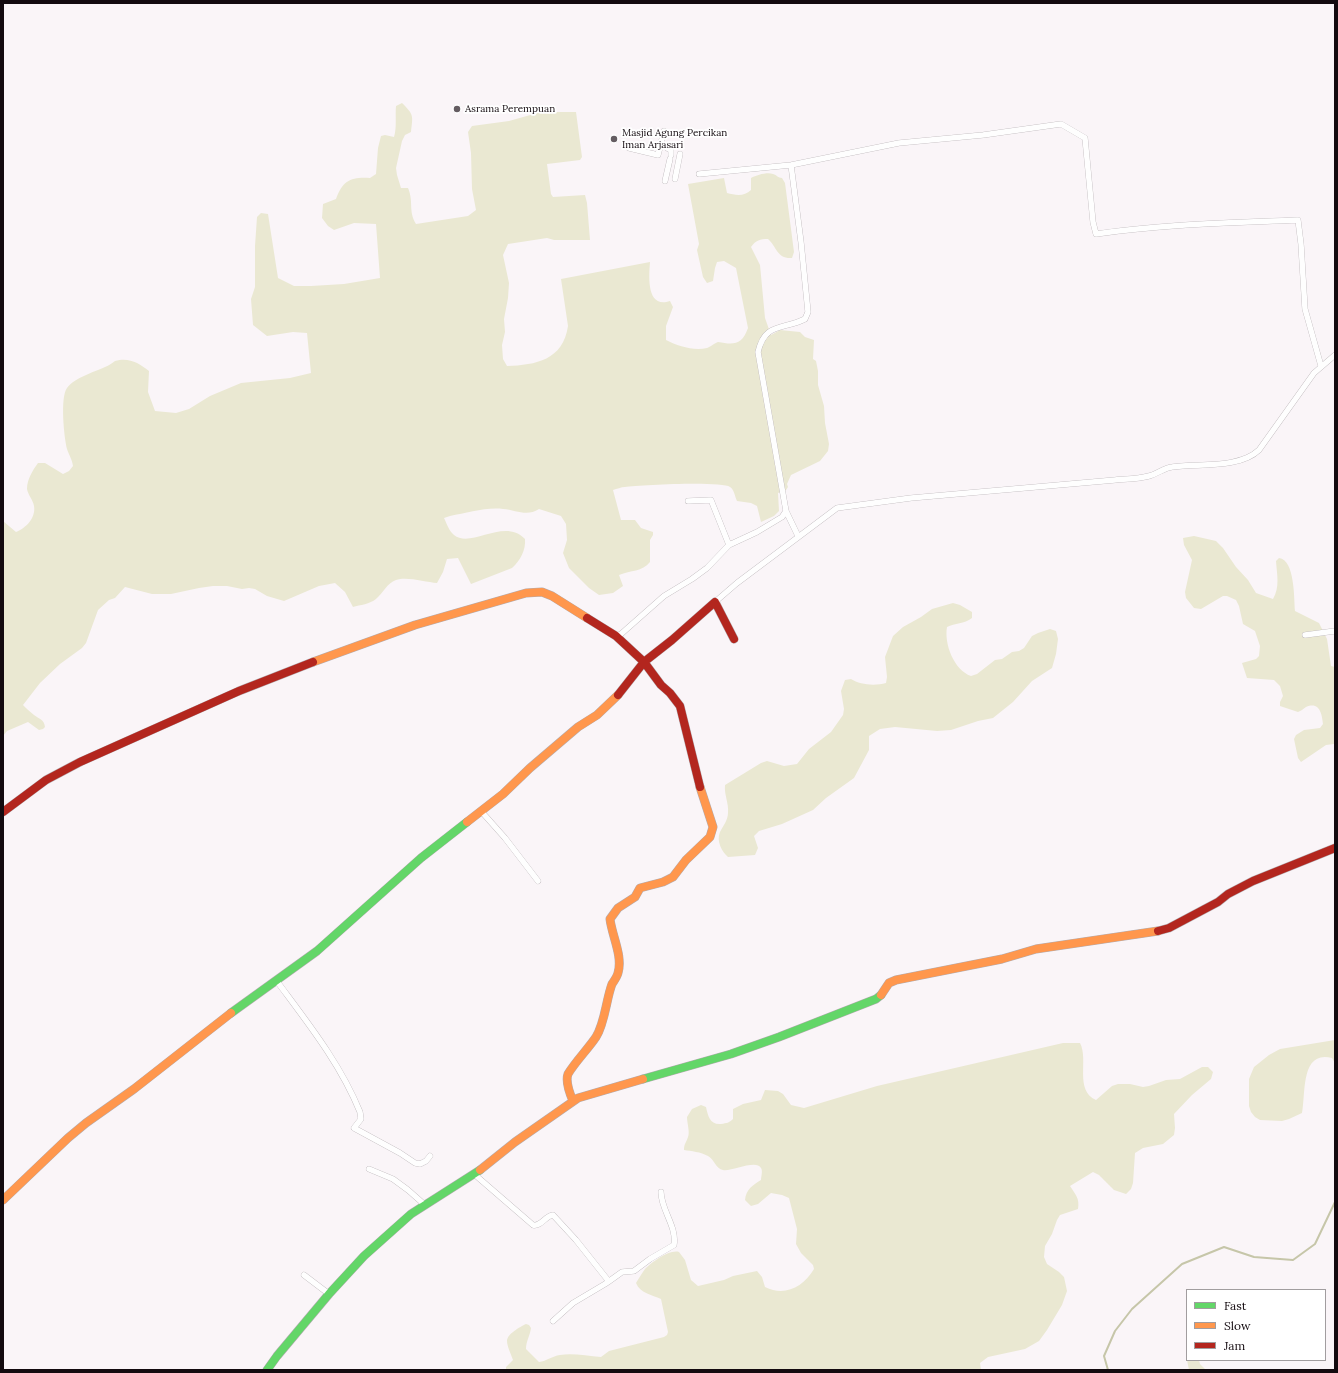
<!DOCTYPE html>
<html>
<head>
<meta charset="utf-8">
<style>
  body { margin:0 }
  #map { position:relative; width:1338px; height:1373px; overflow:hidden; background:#faf5f8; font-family:Lora,serif }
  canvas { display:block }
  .frame { position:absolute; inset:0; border:4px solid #130a0f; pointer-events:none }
  .legend { position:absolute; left:1186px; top:1289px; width:140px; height:72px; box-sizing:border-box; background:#fff; border:1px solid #a19d9f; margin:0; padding:5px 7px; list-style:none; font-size:12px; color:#130a0f }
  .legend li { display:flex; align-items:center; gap:8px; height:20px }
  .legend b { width:20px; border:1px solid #a19d9f }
</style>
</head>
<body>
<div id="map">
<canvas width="1338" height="1373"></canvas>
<div class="frame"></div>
<ul class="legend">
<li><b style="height:5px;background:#63d668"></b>Fast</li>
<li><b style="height:5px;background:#ff974d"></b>Slow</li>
<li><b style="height:5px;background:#b3261e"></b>Jam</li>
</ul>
</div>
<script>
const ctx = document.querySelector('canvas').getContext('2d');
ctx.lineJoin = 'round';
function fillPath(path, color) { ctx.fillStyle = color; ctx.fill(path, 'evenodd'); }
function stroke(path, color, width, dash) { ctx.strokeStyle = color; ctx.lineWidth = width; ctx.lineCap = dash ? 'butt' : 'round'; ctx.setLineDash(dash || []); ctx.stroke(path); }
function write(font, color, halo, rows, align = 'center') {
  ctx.font = font + ' Lora,serif'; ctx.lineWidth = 3.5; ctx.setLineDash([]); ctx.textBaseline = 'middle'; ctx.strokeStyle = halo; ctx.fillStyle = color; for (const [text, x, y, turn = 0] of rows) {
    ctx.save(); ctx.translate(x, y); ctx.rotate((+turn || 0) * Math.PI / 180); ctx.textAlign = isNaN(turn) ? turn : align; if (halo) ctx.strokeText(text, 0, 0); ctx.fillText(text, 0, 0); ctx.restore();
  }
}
const green = new Path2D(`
  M402 103C414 115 413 115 411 132L405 135 402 141 396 168 397 175 401 188H408C414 202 408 211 416 224L468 216 476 210 472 189 471 153 468 132 472 126 509 121 541 112H576L582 157 580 160 547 164 551 194 553 197 585 195 587 203 590 240H554L547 238 508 244 503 255 509 283 508 298 504 319 505 332 502 345 503 359 507 366C536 365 563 360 568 326L561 279 650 262C649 276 646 309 670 301L673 307 666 326V340C678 346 693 351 707 348 710 347 715 343 718 342 734 345 742 345 748 328L736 268 724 261 717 262 715 268 713 281 707 283 703 277 697 250 699 244 688 184 724 178 727 193C735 195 744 197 751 190V178C757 175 767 172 773 174 777 175 778 178 782 178L785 183 794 252 792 258C777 259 777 247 768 239 760 239 756 240 751 247L760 265 765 318 771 335 780 330 800 332 805 337 814 340 813 359 816 361 818 371V385L824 406 825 423 829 444 828 451 820 461 791 475 787 484 788 487 786 490 778 493 779 511 774 516 761 522 757 506 751 503 737 501C735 497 734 489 730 487 722 481 639 485 625 487 621 487 617 489 613 490L621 520H635L641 528 653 532V535L650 540V562C642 572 631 570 619 575L623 586 613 593 599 595 589 588 569 568 563 553 567 540 566 524 561 516 539 509C527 517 516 510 503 509 486 507 467 513 450 516L444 518C447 524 449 531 454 535 471 549 504 517 525 539 526 550 520 561 512 568L471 584 458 558 447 559 443 572 437 583C426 582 406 576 396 580 387 583 383 593 376 599 370 604 360 605 353 607L345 592 335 583 319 586 284 601 267 596 255 589 249 588 242 589 227 586H213L199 588 171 594H152L125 587 115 598 109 600 98 610 86 643 82 648 60 664 40 683 23 705C26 708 30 712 34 715 39 719 44 719 45 727L43 729 39 730 28 722 7 731 3 736V521L16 532C26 528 36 518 34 506 33 500 28 495 27 489 27 479 33 470 38 463H45L63 474 69 471 73 466C72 459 69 455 67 449 64 437 60 397 67 388 74 378 94 372 105 367 108 366 112 363 115 361 129 357 139 363 149 371L148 392 155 411 176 413 189 409 210 396 241 383 290 378 311 373 307 333 293 332 267 336 253 325 251 299 255 287V246L257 217 261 213 268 214 278 278 294 286H311L344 284 380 278 376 224 354 223 334 230 328 226 322 218 323 204 336 199C343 180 351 177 370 178L376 174 378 148 381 136 385 135 394 137C397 127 395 116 396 106Z
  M1194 536 1216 541 1223 548 1236 567 1248 580 1256 593 1273 599C1280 587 1277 575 1276 561L1279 558C1295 560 1294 598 1295 611L1319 623 1327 639 1331 666 1335 667V745L1334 744 1326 745 1301 762 1298 758 1294 739 1296 735 1304 730 1320 728 1323 724C1322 715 1320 701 1306 707 1303 709 1301 711 1298 712L1280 706V702L1283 696 1280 686 1274 680 1247 678 1242 663 1256 659 1259 656 1260 646 1255 631 1243 624 1239 606 1236 600 1227 596H1223L1201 609 1194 608 1186 598 1185 592 1192 560 1184 545 1183 538Z
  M953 603 960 605 972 612V618C964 624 955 623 947 627 944 644 954 670 971 676L977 674 995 660 1002 659 1012 652 1019 651 1024 648 1032 636 1038 633 1050 629 1056 631 1058 639 1056 654 1052 668 1032 681 1013 702 993 718 978 721 951 730 937 731 895 727 880 729 869 736V750L854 778 826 798 813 810 782 824 759 831 754 836 758 848 755 855 728 857C722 852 716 841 720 832 723 826 728 820 728 813 729 803 724 795 725 785L761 763 767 761 784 766 797 764 809 749 831 732 843 715 844 709 841 691 845 680 851 679C860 685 875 686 886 683L887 677 885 657 893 636 903 627 921 617 932 609Z
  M1335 1040V1063L1332 1058C1300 1050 1306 1094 1302 1113L1289 1119 1282 1121 1260 1120 1255 1117 1251 1112 1249 1106V1079L1254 1067 1269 1055 1280 1049Z
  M1063 1043H1080C1089 1060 1074 1090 1096 1100L1112 1086 1118 1084H1130L1143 1087 1149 1086 1166 1080 1180 1079 1202 1067H1208L1213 1072 1211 1079 1192 1095 1174 1114 1175 1128 1174 1135 1163 1144 1143 1148 1135 1153 1133 1183 1131 1189 1126 1194 1114 1190 1099 1175 1093 1172 1070 1186C1075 1194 1080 1198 1078 1209L1060 1215 1057 1220 1052 1234 1045 1246 1044 1257 1047 1264 1059 1272 1064 1277 1067 1291 1062 1305 1047 1330 1039 1341 1025 1349 988 1357 980 1363 981 1370H506V1367L513 1360C511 1354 507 1346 507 1341 507 1334 520 1327 526 1324L529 1325 531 1328C530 1336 526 1341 526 1349L539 1362C547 1361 552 1356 560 1355 573 1353 587 1356 601 1357L609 1351 664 1337 667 1335 668 1332 661 1299C652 1295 640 1293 636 1283 639 1278 642 1273 645 1269 652 1262 670 1249 679 1252L685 1260 691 1280 698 1286 724 1280 733 1276 757 1271 762 1277 765 1287C785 1297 803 1287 814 1269L813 1265 801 1253 796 1244 797 1229 789 1198 782 1195 771 1193 758 1204 751 1206 745 1200C746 1189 753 1185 761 1180 761 1177 763 1171 761 1168 756 1159 731 1172 723 1170 716 1169 714 1159 708 1156 701 1152 691 1151 684 1150 684 1144 686 1143 688 1137 690 1132 687 1123 687 1117L692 1109 701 1105 706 1107C708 1116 710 1125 721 1124 727 1123 729 1123 733 1119V1109L743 1104 761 1100 765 1090 778 1091 783 1094 791 1105 804 1108 877 1086Z
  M1187 1360H1199L1200 1364 1206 1370H1189Z`);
const stream = new Path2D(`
  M1108 1370 1104 1356 1115 1331 1132 1309 1182 1264 1224 1247 1254 1257 1293 1260 1315 1244 1335 1202`);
const street = new Path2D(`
  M629 148 658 155 664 131
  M667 148 671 150V155
  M791 165 801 242 808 312 805 319C783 330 765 322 758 352L786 511 798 536
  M699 174 791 165 899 143 983 135 1061 124 1085 138 1093 222 1096 234C1163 224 1231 223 1298 220L1301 244 1305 309 1321 366
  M675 179 680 154
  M665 181 670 159
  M688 501 711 500 729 545
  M715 602 737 583 837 508 911 498 1115 480C1126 479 1138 479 1149 476 1157 474 1164 468 1172 467 1198 463 1239 469 1259 450L1314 373 1335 355
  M1305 635 1335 631
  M616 636 621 634 664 596 692 579 707 568 729 545 757 532 782 517 786 511
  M481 811 505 838 538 881
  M276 980C307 1022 340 1063 360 1112L361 1119 354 1128 400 1153 415 1163 420 1164 426 1161 430 1156
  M369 1169 393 1179 408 1190 425 1205
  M474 1174 533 1225C541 1227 545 1216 553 1215L576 1240 607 1279 608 1282 605 1284 573 1303 553 1321
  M304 1275 329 1294
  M608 1282 622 1272 634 1271 650 1259 674 1245C677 1226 661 1210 661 1192`);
const fast = new Path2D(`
  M231 1013 317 951 421 858 467 822
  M643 1079 731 1054 779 1037 876 999 881 995
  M267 1370 277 1356 329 1294 364 1256 411 1214 480 1170`);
const slow = new Path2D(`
  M313 662 415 625 526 593 542 592 552 596 587 618
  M467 822 503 794 530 768 578 727 597 715 618 695
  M881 995 889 983 896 980 1002 959 1036 949 1158 931
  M573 1101C570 1094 565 1082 568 1074 575 1062 588 1049 596 1037 605 1023 606 1000 612 984 614 981 617 977 618 973 623 956 612 936 610 919L618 908 635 897 640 888 663 882 673 877 686 860 710 837 713 827 700 787
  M480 1170 515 1142 578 1098 643 1079
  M3 1200 68 1138 86 1123 134 1089 231 1013`);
const jam = new Path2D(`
  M587 618 616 636 644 662 661 685 670 693 680 706 700 787
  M618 695 644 662 672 640 715 602 734 639
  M3 812 46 780 80 762 239 691 313 662
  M1158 931 1169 928 1218 902 1228 894 1253 881 1335 848`);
const markers = [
  [457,109,4,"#645c61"],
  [614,139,4,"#645c61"]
];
const poiNames = [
  ["Asrama Perempuan",465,109],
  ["Masjid Agung Percikan",622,133],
  ["Iman Arjasari",622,145]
];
fillPath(green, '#eae8d2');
stroke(stream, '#c6c6a9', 2);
stroke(street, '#b2abaf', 6);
stroke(fast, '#b2abaf', 9);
stroke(slow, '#b2abaf', 9);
stroke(jam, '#b2abaf', 9);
stroke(street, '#fefefe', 5.5);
stroke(fast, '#63d668', 8);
stroke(slow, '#ff974d', 8);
stroke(jam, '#b3261e', 8);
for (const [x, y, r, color] of markers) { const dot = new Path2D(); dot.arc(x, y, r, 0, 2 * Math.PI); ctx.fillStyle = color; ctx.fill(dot); stroke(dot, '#fff', 1.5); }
write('10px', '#130a0f', '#fff', poiNames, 'left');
</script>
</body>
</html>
